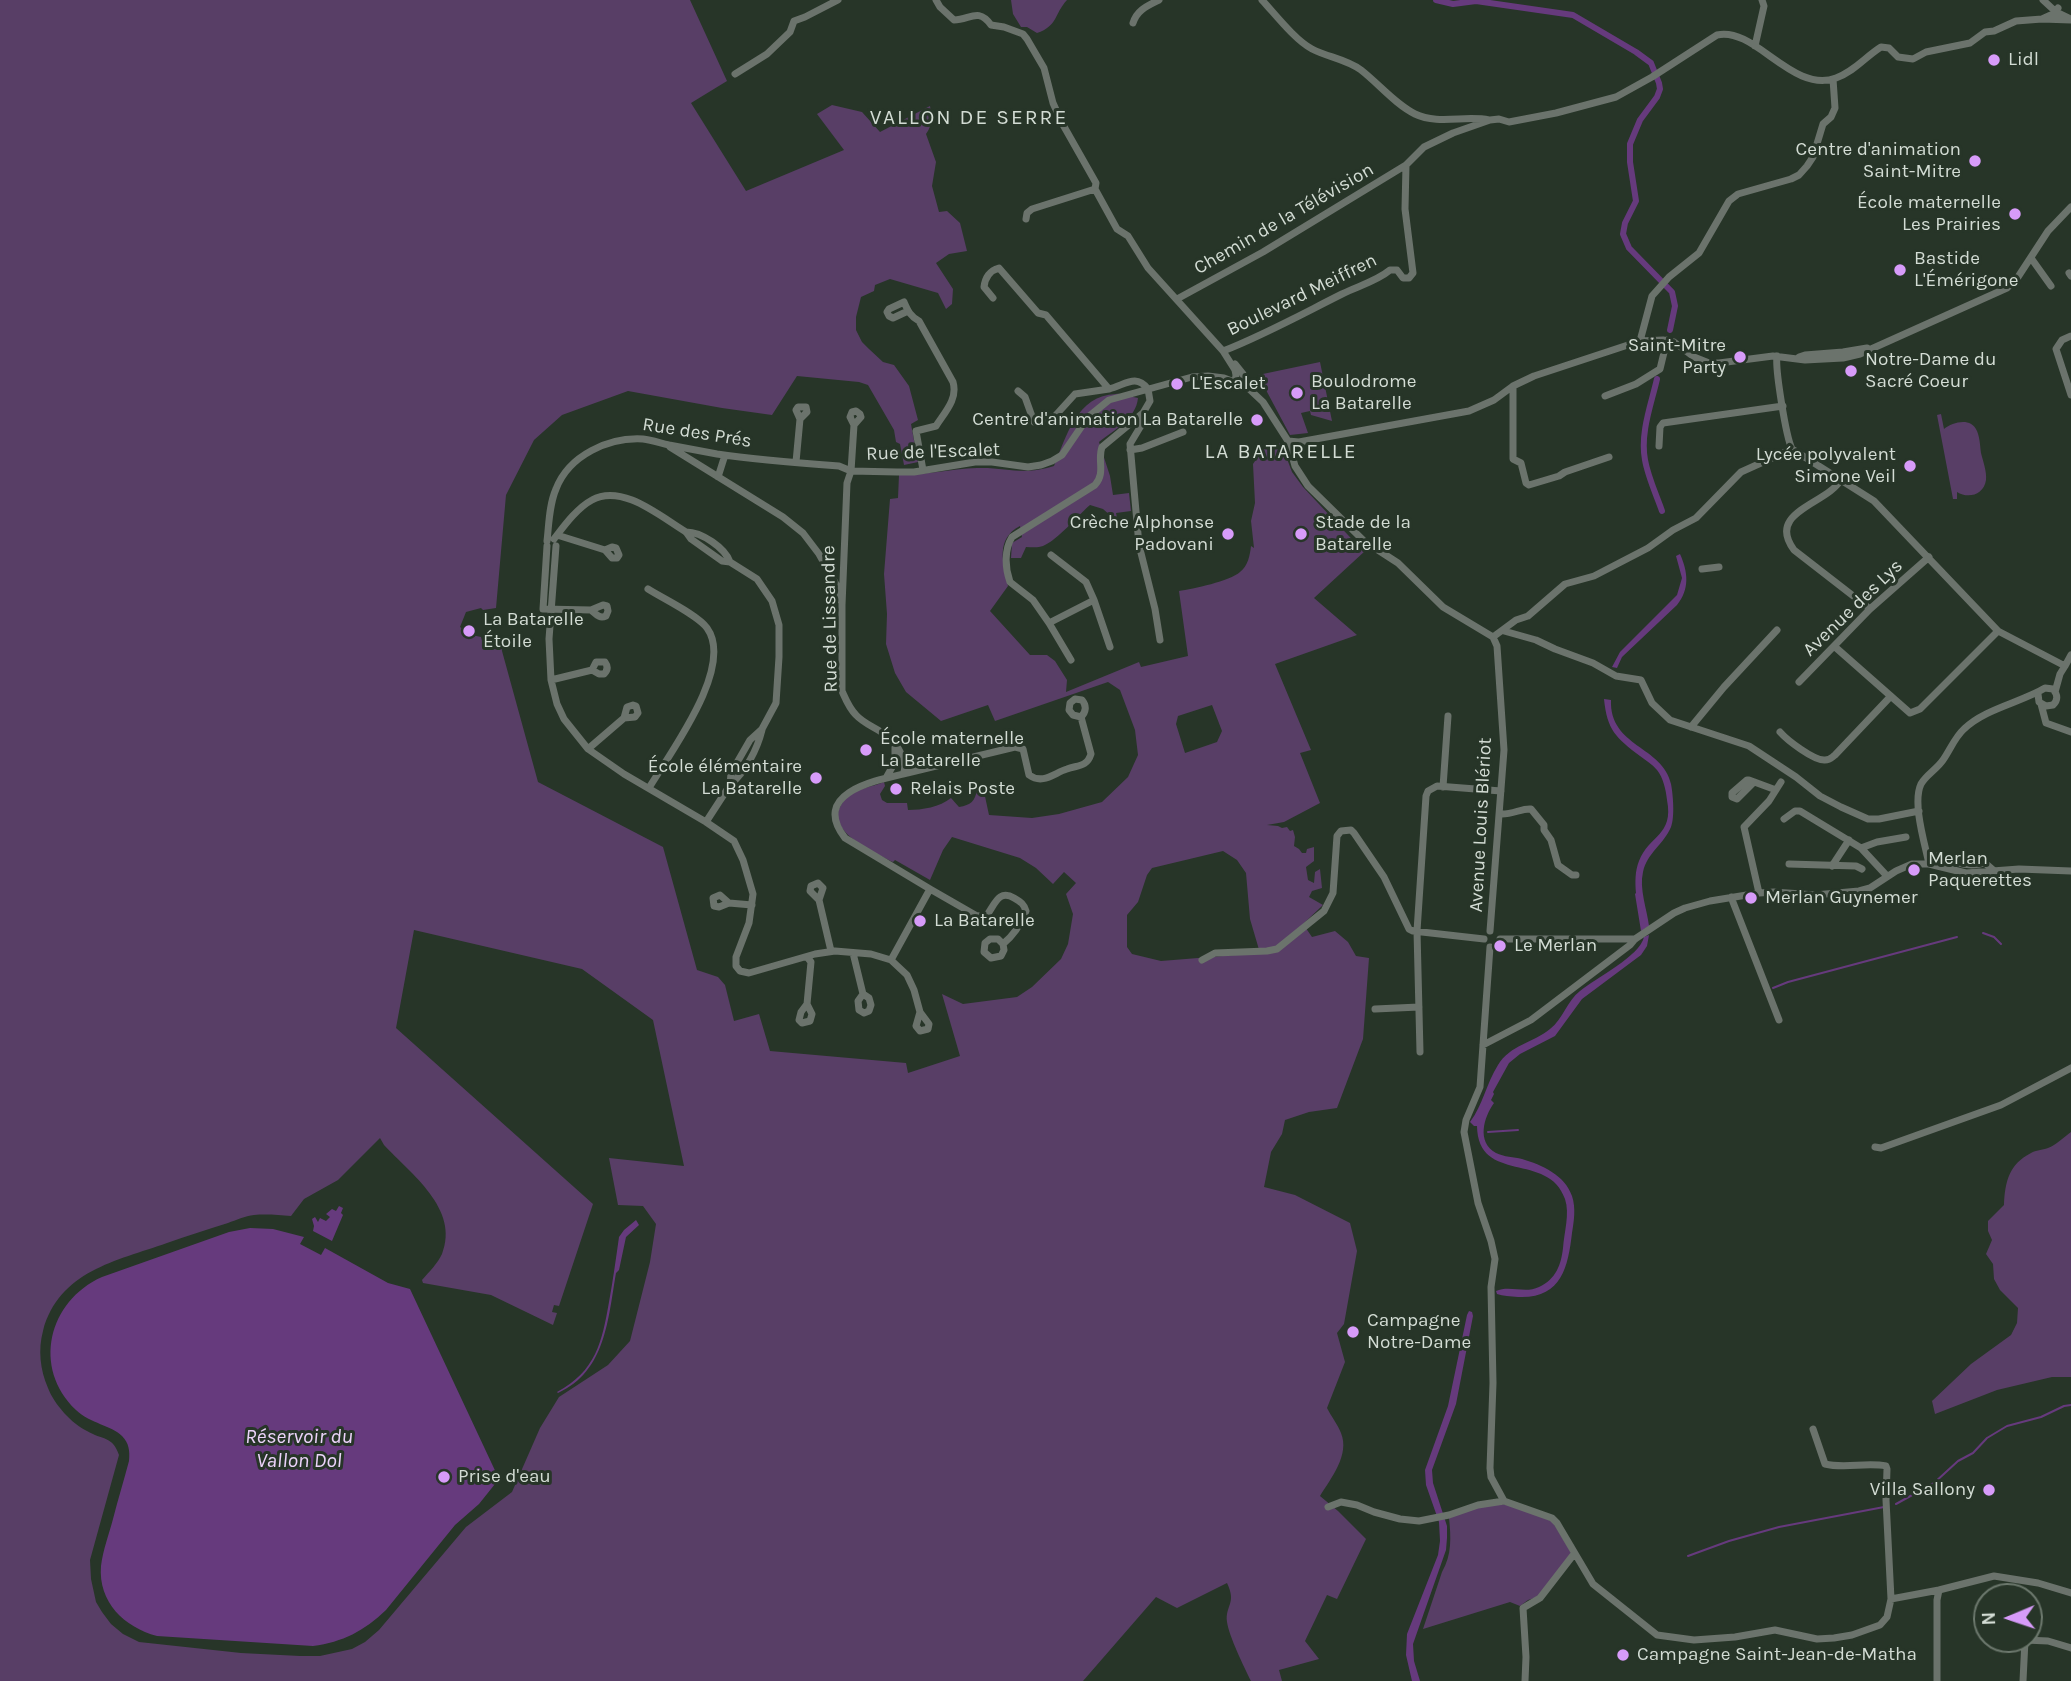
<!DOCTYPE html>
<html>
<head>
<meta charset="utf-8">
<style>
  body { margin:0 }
  #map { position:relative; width:2071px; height:1681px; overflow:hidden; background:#273528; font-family:Karla,sans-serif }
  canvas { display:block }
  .north { position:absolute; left:1973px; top:1583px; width:70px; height:70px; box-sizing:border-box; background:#273528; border:2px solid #6c786d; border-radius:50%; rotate:268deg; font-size:19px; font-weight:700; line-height:28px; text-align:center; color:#d3dcd4 }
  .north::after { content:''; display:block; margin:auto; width:24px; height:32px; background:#d79bf9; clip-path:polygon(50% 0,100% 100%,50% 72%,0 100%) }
</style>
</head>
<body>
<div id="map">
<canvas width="2071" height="1681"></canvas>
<div class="north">N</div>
</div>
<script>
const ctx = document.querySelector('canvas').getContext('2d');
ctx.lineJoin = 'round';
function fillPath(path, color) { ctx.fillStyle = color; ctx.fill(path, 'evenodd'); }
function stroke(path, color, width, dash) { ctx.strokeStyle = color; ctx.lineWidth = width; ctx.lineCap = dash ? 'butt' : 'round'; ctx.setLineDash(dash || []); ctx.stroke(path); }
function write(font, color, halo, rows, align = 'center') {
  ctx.font = font + ' Karla,sans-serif'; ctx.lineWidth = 6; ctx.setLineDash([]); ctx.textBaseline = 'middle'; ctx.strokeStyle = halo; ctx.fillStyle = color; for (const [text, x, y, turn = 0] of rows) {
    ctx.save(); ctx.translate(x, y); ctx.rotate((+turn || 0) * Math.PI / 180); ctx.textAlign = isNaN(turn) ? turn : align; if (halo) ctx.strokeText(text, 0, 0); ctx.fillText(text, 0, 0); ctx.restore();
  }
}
const green = new Path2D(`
  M0 0H690L727 81 691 103 746 191 844 150 817 114 832 105 862 112 880 132 930 106C932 117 933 124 926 134L936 162 932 186 939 212 947 211 960 223 967 251 949 254 936 263 953 289 952 304 946 309 938 293 890 279 875 285 874 291 861 297 856 317V330L862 342 869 349 883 362 894 365 909 386 918 420 911 424 918 462 904 465 900 444 896 442 894 430 868 385 859 382 797 376 772 415 722 408 628 391 562 415 534 440 506 495 496 608 483 610 481 608 466 612 460 627 472 635 481 637 483 644 501 637 502 651 538 782 663 847 697 970 718 977 725 985 734 1021 759 1014 770 1051 906 1063 908 1073 960 1056 942 994 963 1004 1017 997 1032 987 1061 959 1068 944 1073 914 1066 894 1076 883 1064 872 1053 884 1036 868 1020 858 952 837 943 850 930 880 895 860 893 862C876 853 830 834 839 809 841 805 844 799 848 796 858 788 872 787 884 782L885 786 880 794 882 800 887 803H907L908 810C922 810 940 807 951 798L959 807C971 805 975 801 977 790L983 787 989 815 1032 818 1059 814 1102 802 1128 777 1138 755 1135 730 1120 690 1108 682 995 721 988 705 941 721 906 692 895 673 886 644 887 614 884 574 890 499 898 498 899 475C925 475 950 469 977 468 1007 467 1023 476 1054 466 1066 437 1077 395 1116 394 1122 393 1131 397 1138 398 1136 419 1114 430 1099 442L1110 476 1113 495 1129 493 1131 511 1116 513 1118 522 1103 509 1090 505C1076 517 1059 539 1043 546 1038 548 1031 547 1026 547L1021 558H1011L1012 543 1022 537 1020 526C995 539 1003 563 1008 586L990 611 1030 655H1047L1055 661 1067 680 1066 692 1139 662 1141 667 1188 656 1179 591C1193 589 1230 581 1240 572 1248 566 1250 555 1251 546L1254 548 1251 521 1255 503 1253 464 1263 449 1281 443 1292 472 1303 487 1362 550 1365 551 1314 598 1357 635 1275 664 1311 750 1300 753 1320 803 1284 822 1267 825 1278 826 1282 828 1287 827 1290 831 1293 830 1295 837 1294 846 1299 849 1302 853H1306L1307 849 1314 847V861L1306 867 1308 880 1314 883 1315 872 1320 869 1322 888 1312 891 1309 897 1323 905 1303 924 1312 937 1335 931 1348 942 1356 956 1369 958 1363 1039 1337 1108 1309 1112 1285 1120 1282 1134 1271 1152 1264 1187 1295 1195 1350 1223 1357 1251 1344 1324 1337 1333 1345 1362 1327 1408C1331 1416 1338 1425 1341 1433 1350 1455 1331 1478 1320 1496L1338 1511 1366 1539 1337 1599 1327 1595 1305 1641 1319 1659 1279 1670 1282 1681H1251C1244 1667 1229 1636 1227 1622 1225 1605 1237 1604 1227 1583L1177 1608 1156 1597 1083 1681H0ZM1212 705 1222 731 1217 742 1185 753 1176 724 1178 716ZM1223 851 1237 860 1246 873 1250 919 1260 953 1161 961 1132 954 1127 947V915L1138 902 1147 875 1152 868ZM414 930 582 969 653 1020 684 1166 609 1158 618 1205 643 1206 656 1224 650 1262 630 1341 608 1365 559 1397 540 1428 512 1492 466 1527 379 1630 365 1642 352 1649 320 1656H300L241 1653 139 1642 123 1634 111 1624 102 1612 96 1602 91 1579 90 1560 119 1455C113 1436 102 1440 87 1431 72 1424 54 1404 48 1388 40 1370 38 1349 43 1331 59 1271 116 1261 167 1243 187 1236 208 1229 228 1223 236 1220 245 1216 254 1215 266 1214 279 1215 291 1216L304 1199 338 1180 380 1138 384 1145C411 1174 460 1209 442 1254 438 1263 429 1272 422 1280L423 1283 491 1295 553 1325 557 1313 552 1312 554 1305 559 1306 593 1204 396 1028Z
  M1011 0H1067C1054 14 1058 26 1037 33L1027 27H1021L1013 14Z
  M1320 362 1332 421 1311 415 1310 411 1301 413 1308 433 1290 435 1258 375Z
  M1941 414 1944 429C1953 422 1971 417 1977 431 1980 438 1980 446 1981 453 1983 461 1987 472 1986 480 1984 495 1968 499 1957 492V499H1953L1937 415Z
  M2071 1132V1377H2052L1997 1390 1935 1414 1932 1401 1971 1364 2011 1335 2017 1323 2018 1308 2000 1290 1994 1279 1993 1264 1986 1254 1992 1240 1988 1231V1221L2004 1205C2005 1182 2009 1164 2031 1153 2036 1150 2042 1150 2048 1148 2056 1145 2064 1137 2071 1132Z
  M1499 1504 1509 1505 1552 1521 1571 1552 1570 1557 1538 1597 1528 1600 1520 1606 1510 1602 1423 1629 1442 1572C1452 1555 1451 1537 1449 1518L1473 1508Z`);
const water = new Path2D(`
  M1680 554C1688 572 1690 589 1677 605L1622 657 1617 668 1612 667 1620 652 1677 595 1682 578 1676 556Z
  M1604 699 1611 700C1609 747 1663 746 1671 784 1673 794 1675 817 1671 827 1664 844 1647 853 1643 872 1639 889 1647 909 1649 926L1641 931 1635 894 1636 893C1635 882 1635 871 1639 861 1649 835 1674 836 1667 800 1666 790 1663 777 1657 770 1652 764 1645 760 1640 756 1616 738 1607 730 1604 699Z
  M1649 935 1647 946 1641 955 1582 999 1555 1036 1520 1054 1509 1063 1493 1092 1494 1094 1491 1100 1494 1103C1484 1117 1476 1142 1496 1153 1504 1157 1514 1157 1522 1159 1542 1165 1565 1175 1572 1196 1576 1208 1574 1221 1572 1233 1568 1268 1561 1299 1518 1297 1510 1296 1503 1296 1497 1294L1496 1291C1510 1285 1525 1294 1539 1287 1556 1279 1561 1265 1563 1248 1564 1232 1570 1214 1565 1199 1549 1151 1478 1185 1477 1126H1474L1470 1122C1483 1105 1486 1084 1498 1065 1510 1045 1533 1043 1550 1029 1563 1019 1567 1001 1580 991 1596 978 1640 956 1644 937Z
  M339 1206 343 1208 341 1213 343 1215 332 1241 313 1231 314 1226 312 1219 315 1217 318 1222 320 1218 326 1221 330 1217 326 1214 332 1209 336 1211Z
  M636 1220 639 1225 626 1237 619 1270 616 1273C608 1319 606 1371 558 1393L557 1392C596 1371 602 1342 609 1302 613 1280 616 1258 619 1237L624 1230Z
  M250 1228 273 1229 304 1237 300 1244 321 1255 325 1248 388 1283 410 1289 499 1479 479 1504 455 1525 386 1610C364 1631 343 1642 313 1646L157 1636C124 1627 98 1602 101 1566 103 1550 109 1534 113 1519 118 1499 124 1480 129 1461 130 1451 129 1443 122 1436 111 1425 91 1424 76 1410 32 1368 48 1301 102 1277L229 1232Z
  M1469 1311 1472 1312 1473 1316 1456 1404 1432 1470 1433 1483 1447 1526V1538L1446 1550 1413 1644 1414 1661 1420 1681H1412L1406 1655 1407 1634 1438 1555 1440 1541 1439 1522 1426 1485 1425 1470 1448 1406 1467 1315Z`);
const stream = new Path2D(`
  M1983 933 1994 937 2001 944
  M1773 988 1788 982 1957 937
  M1488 1132 1518 1130
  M1896 1504 1934 1483 1958 1461 1973 1453 1987 1438 2007 1426 2041 1417 2064 1406 2071 1405
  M1688 1556 1729 1541 1779 1527 1884 1507`);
const canal = new Path2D(`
  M1436 0 1453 4 1476 1 1573 15 1636 52 1651 63 1659 83 1660 89 1657 97 1640 120 1630 144V162L1636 201 1625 223 1623 234 1629 248 1672 292 1675 306 1670 330
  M1657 379C1651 405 1640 433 1645 460 1648 477 1656 494 1662 511`);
const minor = new Path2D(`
  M936 0 940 7 954 20C970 20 978 7 991 25L1004 27 1023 34 1027 39 1044 68 1053 103 1062 123 1096 183 1095 189 1117 229 1128 236 1148 268 1223 351 1235 370 1236 375 1235 382
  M1262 0C1275 14 1295 40 1312 49 1327 57 1346 59 1361 70 1379 84 1395 104 1415 114 1438 125 1466 115 1489 120
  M2043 0 2056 12 2071 19
  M2058 8 2053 14 2042 19 2071 20
  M1133 23C1137 10 1147 6 1159 0
  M1755 46 1764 6 1762 0
  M735 74 767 54 790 32 794 21 805 17 838 0
  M1026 219 1027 213 1032 209 1095 189
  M2031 258 2051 286
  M2069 273 2071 276
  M993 298 984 287C985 278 989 271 999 268L1038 313 1046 315 1109 389C1125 385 1136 373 1148 389
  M1177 299 1263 252 1406 165
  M908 311 893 318 889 316 887 312 889 309 904 302C908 311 910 316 919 321L953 382C958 399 945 412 936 426L916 431 923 470
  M2071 336 2062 340 2056 349 2071 395
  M1640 341 1652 296 1669 277 1699 253 1729 201 1738 194 1791 179 1799 175 1807 166 1813 157 1823 124 1831 117 1835 108 1833 79
  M1223 351C1264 335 1302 314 1342 294 1358 286 1377 281 1390 270H1397L1403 278H1409L1413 273 1405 209 1406 165 1424 147 1453 133 1490 120 1499 119 1509 122 1556 113 1616 97 1652 77 1717 35C1755 26 1792 94 1836 78 1855 71 1865 57 1881 47L1889 48 1898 57 1913 59 1926 52 1970 43 1985 32 1994 31 2016 21 2042 19
  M1777 356C1775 369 1786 437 1792 449
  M1799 357 1805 355 1843 352 1867 348
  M1235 364 1243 374 1247 387
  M1513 386V459L1521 463 1526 483 1529 485 1559 476 1565 472 1609 457
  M1148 389 1150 401 1143 413 1142 424 1130 444 1139 545 1155 609 1160 640
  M1018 391 1025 397 1034 422 1055 416 1075 394 1109 389
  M1605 396 1636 384 1660 369 1667 340
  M854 425 850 417 852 412 856 411 860 414 861 417 854 425 851 471 847 483 842 605V691C846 700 849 708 856 715 865 725 878 728 888 737 898 745 909 763 903 774 872 781 811 794 845 838L930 889 891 960
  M1288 441 1299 442 1469 411 1494 400 1513 386 1534 376 1640 341 1663 340 1674 342 1694 357 1709 363H1719L1773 356 1805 360 1843 358 1860 354 2007 288 2018 277 2048 231 2071 207
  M1659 446 1660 427 1663 423 1783 406
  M670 447 783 517 803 533 819 554 837 586 841 601
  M1792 449 1874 501 1998 631 2065 666 2060 674 2055 692
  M1130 450 1142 448 1183 432
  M796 462 800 419 796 410 798 407H806L807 412 800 419
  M718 477 725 455
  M1841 479C1829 504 1765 511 1794 550L1870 609
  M686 532C702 532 725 548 730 562
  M557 535 605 550 612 547 616 548 619 555 617 558H612L605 550
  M554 539C564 526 577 508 592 500 622 483 661 517 686 532L691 539 722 561 730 562 757 579 772 601 779 625V657L776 703 762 729 750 740 731 773 730 785 706 822
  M547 541C549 524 549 505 556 489 569 455 609 437 643 439 652 440 660 443 669 445 685 448 701 451 717 454 757 460 798 463 839 466L851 471 897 472H914L975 462H992L1028 467 1041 465 1052 461 1062 455 1088 417 1109 400 1192 377 1208 376 1224 378 1247 387 1263 402 1288 441 1295 466 1308 486 1364 541 1398 563 1443 607 1493 637
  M547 546 543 609 591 610 603 605 607 606 608 611 606 616C599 619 596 614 591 610
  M556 546 549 639 551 680 557 704 564 719 588 749 624 774 706 822 734 841 743 860 753 894 749 923 736 957V966L740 971 749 973 815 954 835 951 871 954 891 960 907 975 914 990 920 1012 916 1026 920 1031 928 1029 929 1024 920 1012
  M1051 555 1086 582 1094 600 1110 647
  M1702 569 1719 567
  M648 589C662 598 698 615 707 628 735 667 670 753 649 788
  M1049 623 1094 600
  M1504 631 1536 640 1555 649 1593 663 1616 676 1641 680 1652 703 1670 720 1749 746 1796 777 1820 796 1841 807 1868 819H1879L1919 811
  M1493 637 1516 620 1528 616 1565 584 1594 576 1648 548 1673 530 1696 518 1741 472 1792 449
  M1834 646 1910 713 1920 709 1998 631
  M1071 660 1049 623 1033 600 1010 582C1005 568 1004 550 1012 537L1095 485C1106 473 1097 460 1102 447L1143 413
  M2065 666 2071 655
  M551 680 592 670 596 662H605C608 666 608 670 604 674H599L592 670
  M1799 682 1870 609 1929 557
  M2041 704 2046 723 2071 732
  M1691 727 1724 687 1777 630
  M1780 732C1787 740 1814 761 1825 760 1830 760 1831 758 1835 755L1891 696
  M588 749 624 718 627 707 633 705 636 706 638 713 635 717 624 718
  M903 774 1015 747 1023 749 1029 775C1043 785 1054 773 1067 769 1078 765 1087 767 1091 754L1081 717 1073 715 1069 710 1070 703 1075 699 1082 700C1087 706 1086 712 1081 717
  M886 778 895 762V747
  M1754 782 1737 799 1732 797V793L1747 780H1749L1776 790
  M730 785C746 771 757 750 762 730
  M1443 787 1448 716
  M1500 814C1512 815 1522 808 1531 809L1544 825V830L1551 840 1558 865 1572 875H1576
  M1784 819 1795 811H1800L1861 848 1887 876
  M1861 848 1877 842 1906 837
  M1939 855C1953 863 1969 868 1985 863L1993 870
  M1789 864 1856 866 1862 869
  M1929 864C1925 844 1912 803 1921 784 1926 775 1937 769 1943 760 1950 750 1955 737 1964 729 1984 709 2022 702 2045 688L2053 689C2058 695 2058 700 2053 705L2046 706 2039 702 2038 694
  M1832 866 1849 840
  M930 889 977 916 987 915C995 904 999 889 1014 898 1021 902 1024 904 1026 911 1021 924 1014 935 1003 944L1004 950 1001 956 991 958 984 952 985 943 990 939H998L1003 944
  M1759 893 1744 827 1769 801 1781 782
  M1731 897 1779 1020
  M819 900 823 888 818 883 811 886 810 891 819 900 831 951
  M729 903 719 907 714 906 713 898 720 895 729 903 752 905
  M1490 931 1504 750 1497 646 1493 637
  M1500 939H1635
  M1490 947 1480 1087 1466 1120 1464 1132 1478 1203 1491 1241 1495 1259 1491 1287 1493 1383 1490 1468 1491 1477 1504 1501 1552 1518 1557 1523 1593 1584 1657 1635 1694 1640 1735 1637 1775 1630 1817 1639 1834 1638 1852 1635 1880 1625 1887 1617 1891 1599 1886 1500 1887 1469 1886 1466C1866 1462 1845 1469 1825 1464L1813 1429
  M853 953 863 994 869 998 871 1005 869 1011 864 1013 859 1010 858 1001 863 994
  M807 957 811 962 807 1004 812 1014 810 1021 802 1023 799 1020 801 1012 807 1004
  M1202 960 1215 953 1267 951 1277 949 1324 911 1333 893 1337 836 1341 831 1351 830 1354 833 1384 877 1409 929 1413 931 1484 939
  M1375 1009 1419 1007
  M1483 1045 1531 1020 1630 945 1635 939 1674 913 1685 908 1710 901 1759 893 1774 892 1815 895 1859 891 1870 888 1896 871 1912 864H1929L1966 873 2019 869 2071 871
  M1420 1052 1417 931 1426 796 1428 791 1437 786 1501 791
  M1875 1147 1881 1148 2001 1105 2071 1068
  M1328 1507 1341 1502 1357 1505 1374 1512 1400 1519 1419 1521 1449 1515 1478 1505 1504 1501
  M1891 1599 1939 1590 1994 1576 2038 1583 2071 1593
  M2011 1639 2025 1640
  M1525 1681 1526 1657 1523 1608 1540 1598 1574 1554
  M1937 1681V1600L1939 1590
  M2023 1681 2025 1640 2048 1641 2071 1648`);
const markers = [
  [1994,60,7,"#d79bf9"],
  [1975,161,7,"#d79bf9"],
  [2015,214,7,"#d79bf9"],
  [1900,270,7,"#d79bf9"],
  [1740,357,7,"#d79bf9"],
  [1851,371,7,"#d79bf9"],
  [1177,384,7,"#d79bf9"],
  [1297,393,7,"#d79bf9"],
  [1257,420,7,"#d79bf9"],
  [1910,466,7,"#d79bf9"],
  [1228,534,7,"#d79bf9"],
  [1301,534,7,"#d79bf9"],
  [469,631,7,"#d79bf9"],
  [866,750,7,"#d79bf9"],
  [816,778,7,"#d79bf9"],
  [896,789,7,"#d79bf9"],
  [1914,870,7,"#d79bf9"],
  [1751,898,7,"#d79bf9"],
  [920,921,7,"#d79bf9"],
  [1500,946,7,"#d79bf9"],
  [1353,1332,7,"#d79bf9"],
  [444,1477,7,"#d79bf9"],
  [1989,1490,7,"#d79bf9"],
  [1623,1655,7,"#d79bf9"]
];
const poiNames = [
  ["Lidl",2008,60],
  ["Centre d'animation",1961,150,"right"],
  ["Saint-Mitre",1961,172,"right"],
  ["École maternelle",2001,203,"right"],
  ["Les Prairies",2001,225,"right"],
  ["Bastide",1914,259],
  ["L'Émérigone",1914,281],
  ["Saint-Mitre",1726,346,"right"],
  ["Party",1726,368,"right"],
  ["Notre-Dame du",1865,360],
  ["Sacré Coeur",1865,382],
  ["Boulodrome",1311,382],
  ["La Batarelle",1311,404],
  ["L'Escalet",1191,384],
  ["Centre d'animation La Batarelle",1243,420,"right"],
  ["Lycée polyvalent",1896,455,"right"],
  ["Simone Veil",1896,477,"right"],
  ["Crèche Alphonse",1214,523,"right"],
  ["Padovani",1214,545,"right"],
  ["Stade de la",1315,523],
  ["Batarelle",1315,545],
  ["La Batarelle",483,620],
  ["Étoile",483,642],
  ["École maternelle",880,739],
  ["La Batarelle",880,761],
  ["École élémentaire",802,767,"right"],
  ["La Batarelle",802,789,"right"],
  ["Relais Poste",910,789],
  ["Merlan",1928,859],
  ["Paquerettes",1928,881],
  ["Merlan Guynemer",1765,898],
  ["La Batarelle",934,921],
  ["Le Merlan",1514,946],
  ["Campagne",1367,1321],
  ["Notre-Dame",1367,1343],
  ["Prise d'eau",458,1477],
  ["Villa Sallony",1975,1490,"right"],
  ["Campagne Saint-Jean-de-Matha",1637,1655]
];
const streetNames = [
  ["Chemin de la Télévision",1284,219,-30],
  ["Boulevard Meiffren",1302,295,-26],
  ["Rue des Prés",697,433,9],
  ["Rue de l'Escalet",933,452,-2],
  ["Avenue des Lys",1853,608,-44],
  ["Rue de Lissandre",830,619,-91],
  ["Avenue Louis Blériot",1481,825,-87]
];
const neighbourhoodNames = [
  ["VALLON DE SERRE",969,118],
  ["LA BATARELLE",1281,452]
];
const waterNames = [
  ["Réservoir du",299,1437],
  ["Vallon Dol",299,1461]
];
fillPath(green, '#583e66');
fillPath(water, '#663a7d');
stroke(stream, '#663a7d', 2);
stroke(canal, '#663a7d', 6);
stroke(minor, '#6b736c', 7);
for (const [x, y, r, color] of markers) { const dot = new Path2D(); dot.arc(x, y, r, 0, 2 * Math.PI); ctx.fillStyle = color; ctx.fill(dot); stroke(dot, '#273528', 2.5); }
write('19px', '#d3dcd4', '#273528', poiNames, 'left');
write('19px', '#d3dcd4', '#273528', streetNames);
ctx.letterSpacing = '2px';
write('21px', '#d3dcd4', '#273528', neighbourhoodNames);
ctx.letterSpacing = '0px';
write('italic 21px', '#ecd3fa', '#273528', waterNames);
</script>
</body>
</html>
